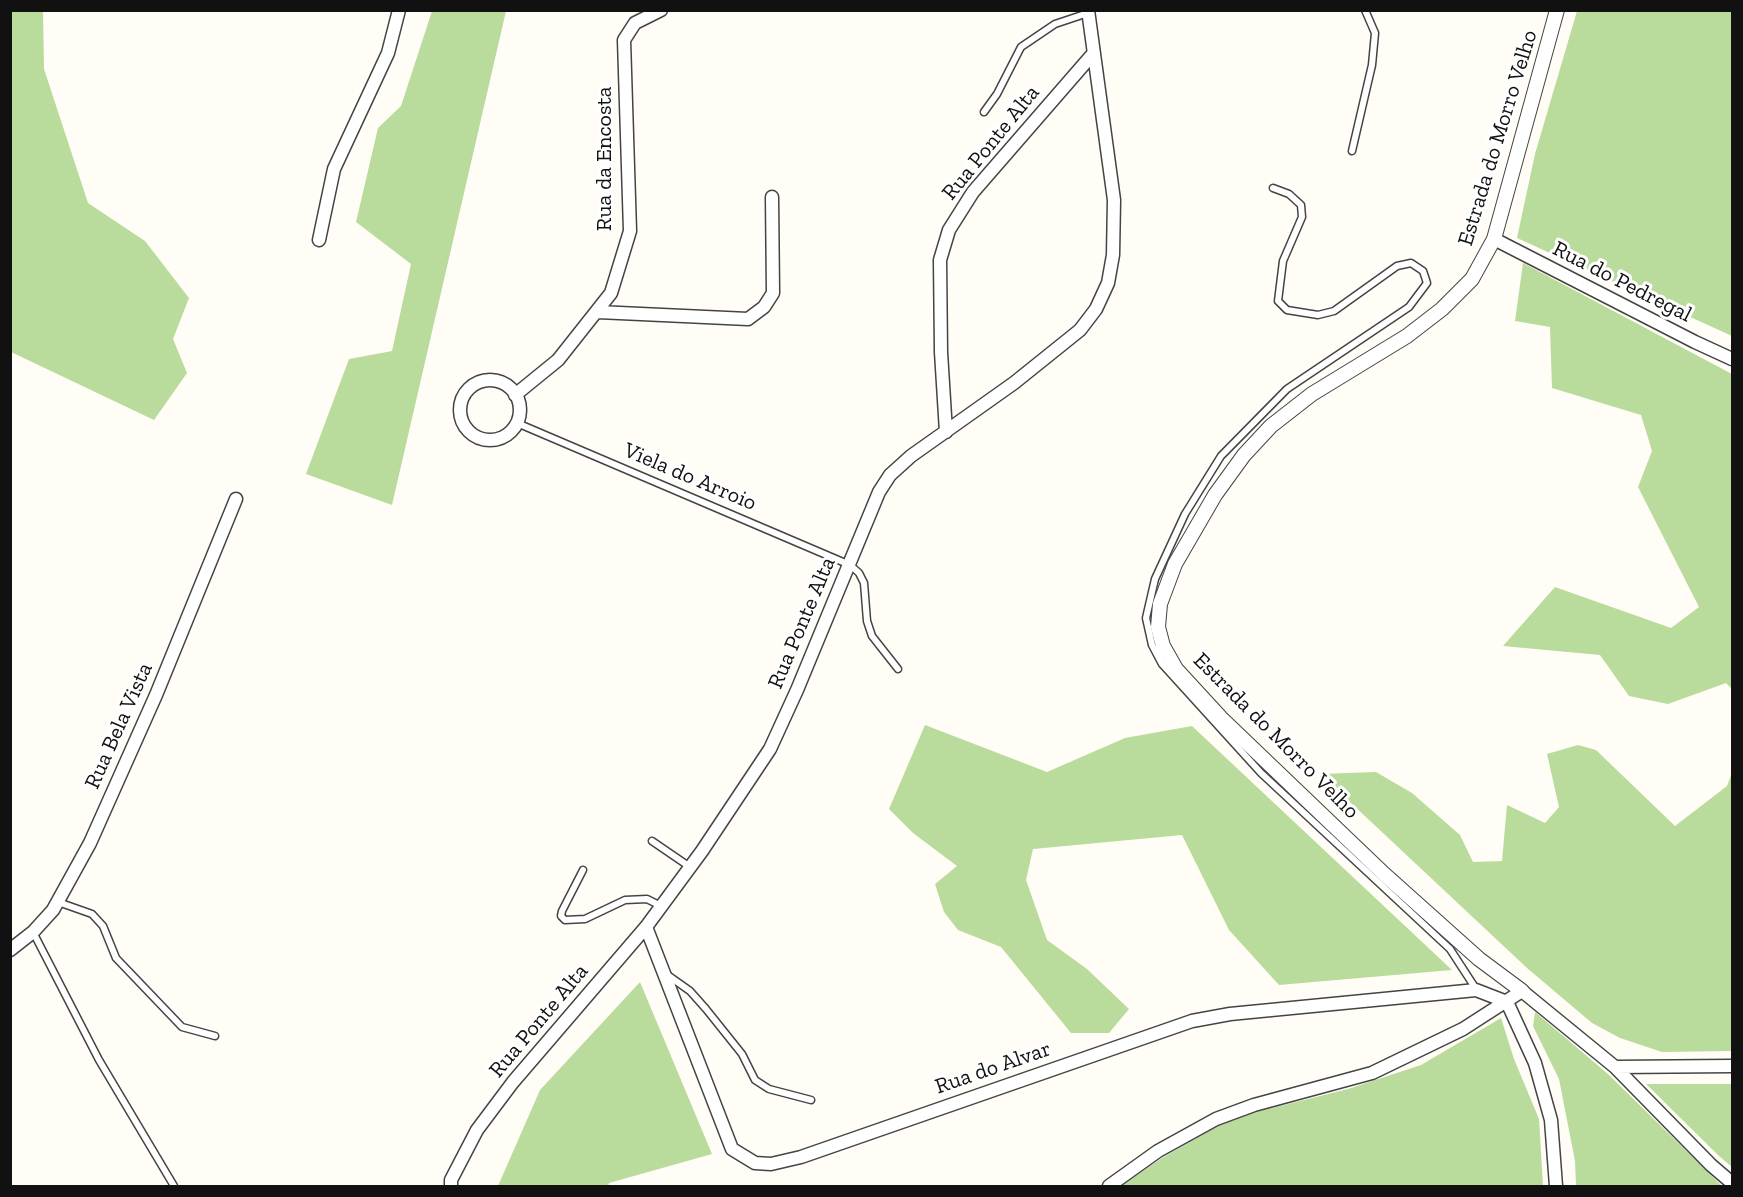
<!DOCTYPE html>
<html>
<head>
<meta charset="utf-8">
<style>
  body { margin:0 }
  #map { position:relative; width:1743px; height:1197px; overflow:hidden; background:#fffdf5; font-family:"Zilla Slab",serif }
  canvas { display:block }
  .frame { position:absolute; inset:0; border:12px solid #111; pointer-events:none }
</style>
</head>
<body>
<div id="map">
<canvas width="1743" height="1197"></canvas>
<div class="frame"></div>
</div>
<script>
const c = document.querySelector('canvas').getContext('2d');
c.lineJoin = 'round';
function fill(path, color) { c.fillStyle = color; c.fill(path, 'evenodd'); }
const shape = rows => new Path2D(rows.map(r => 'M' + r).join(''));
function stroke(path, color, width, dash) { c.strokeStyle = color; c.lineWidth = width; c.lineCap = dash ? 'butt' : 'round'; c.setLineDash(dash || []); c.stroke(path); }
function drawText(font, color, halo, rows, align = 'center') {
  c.font = font + ' "Zilla Slab",serif'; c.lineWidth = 6; c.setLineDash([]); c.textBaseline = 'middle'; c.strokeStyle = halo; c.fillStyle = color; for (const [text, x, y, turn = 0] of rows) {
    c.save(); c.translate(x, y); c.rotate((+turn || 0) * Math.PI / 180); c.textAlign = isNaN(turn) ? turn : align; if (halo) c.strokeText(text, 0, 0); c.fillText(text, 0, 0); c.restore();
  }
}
fill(shape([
  [10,11,43,11,44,69,88,203,145,241,189,298,173,339,187,373,154,420,11,352],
  [432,11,506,11,392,505,306,474,349,359,392,351,411,264,356,222,378,128,401,106],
  [1577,11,1732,11,1732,336,1517,238,1535,154],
  [1523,263,1732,374,1732,689,1726,683,1668,704,1629,696,1600,655,1503,646,1555,587,1671,628,1699,607,1638,487,1652,451,1641,415,1552,388,1550,327,1515,321],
  [925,725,1047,772,1125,738,1192,726,1452,970,1279,985,1229,930,1182,835,1033,849,1026,880,1047,940,1087,969,1129,1009,1109,1033,1071,1033,1001,947,958,930,944,912,935,884,957,866,913,833,889,809],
  [1578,745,1596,750,1675,826,1727,786,1732,773,1732,1051,1662,1052,1620,1038,1592,1023,1527,968,1320,774,1376,772,1412,793,1460,835,1473,862,1502,861,1507,805,1545,823,1559,807,1547,754],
  [640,982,712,1154,609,1183,608,1186,498,1186,540,1090],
  [1535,1012,1608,1074,1722,1186,1576,1186,1575,1161,1559,1079,1533,1026],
  [1501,1018,1514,1059,1539,1119,1543,1186,1121,1186,1162,1158,1220,1125,1256,1112,1348,1089,1421,1065],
  [1646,1084,1732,1084,1732,1167,1719,1156]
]), '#b9dc9c');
const service = shape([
  [984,112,997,94,1021,47,1055,24,1088,13],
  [1352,151,1372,65,1375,33,1365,10],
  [1273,188,1289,194,1301,205,1302,217,1283,261,1278,301,1287,310,1318,315,1334,311,1397,266,1411,263,1423,271,1427,283,1409,307,1287,389,1221,456,1185,514,1155,579,1146,618,1152,645,1162,664,1261,773,1450,949,1476,989],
  [517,423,850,565,859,573,864,583,867,621,872,636,898,669],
  [652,841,690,867],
  [583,870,562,911,561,916,565,920,585,919,625,900,647,899,661,906],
  [58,902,92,914,103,926,116,958,182,1027,215,1036],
  [33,932,99,1060,174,1186],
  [666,974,690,991,706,1009,742,1054,755,1080,769,1089,811,1100]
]);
const minor = shape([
  [1494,239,1695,342,1732,359],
  [319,240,334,169,388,53,399,10],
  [598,312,748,319,764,307,773,293,772,197],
  '460 410a30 30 0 1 1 60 0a30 30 0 1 1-60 0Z',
  [515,395,558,360,611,293,630,231,624,40,635,23,661,10],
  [946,432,941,352,940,260,949,230,973,192,1092,55],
  [646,927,732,1149,755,1163,771,1164,801,1157,1192,1021,1230,1014,1476,990,1507,1002,1535,1063,1551,1120,1556,1186],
  [10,950,33,932,53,910,90,843,156,695,236,499],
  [1615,1067,1732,1066],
  [451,1186,451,1180,477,1130,513,1082,646,927,702,851,770,749,797,690,879,492,890,475,911,456,1014,383,1080,330,1096,309,1108,283,1113,255,1114,200,1088,10],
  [1109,1186,1158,1151,1216,1119,1254,1105,1372,1073,1463,1029,1522,991,1615,1067,1711,1165,1732,1183]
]);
const tertiary = shape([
  [1522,991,1479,959,1384,874,1221,718,1176,669,1163,646,1158,627,1160,604,1175,564,1215,495,1244,455,1271,426,1312,394,1407,336,1442,309,1472,279,1494,239,1557,10]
]);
stroke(service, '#444', 9);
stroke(minor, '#444', 15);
stroke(tertiary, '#444', 16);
stroke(service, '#fff', 6);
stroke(minor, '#fff', 12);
stroke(tertiary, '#fff', 14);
drawText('22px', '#111', '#fff', [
  ["Estrada do Morro Velho",1498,138,-73],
  ["Rua Ponte Alta",991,143,-51],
  ["Rua da Encosta",605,159,-90],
  ["Rua do Pedregal",1622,282,27],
  ["Viela do Arroio",690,477,23],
  ["Rua Ponte Alta",802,623,-67],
  ["Rua Bela Vista",119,726,-66],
  ["Estrada do Morro Velho",1276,736,45],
  ["Rua Ponte Alta",539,1021,-50],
  ["Rua do Alvar",993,1068,-19]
]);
</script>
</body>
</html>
